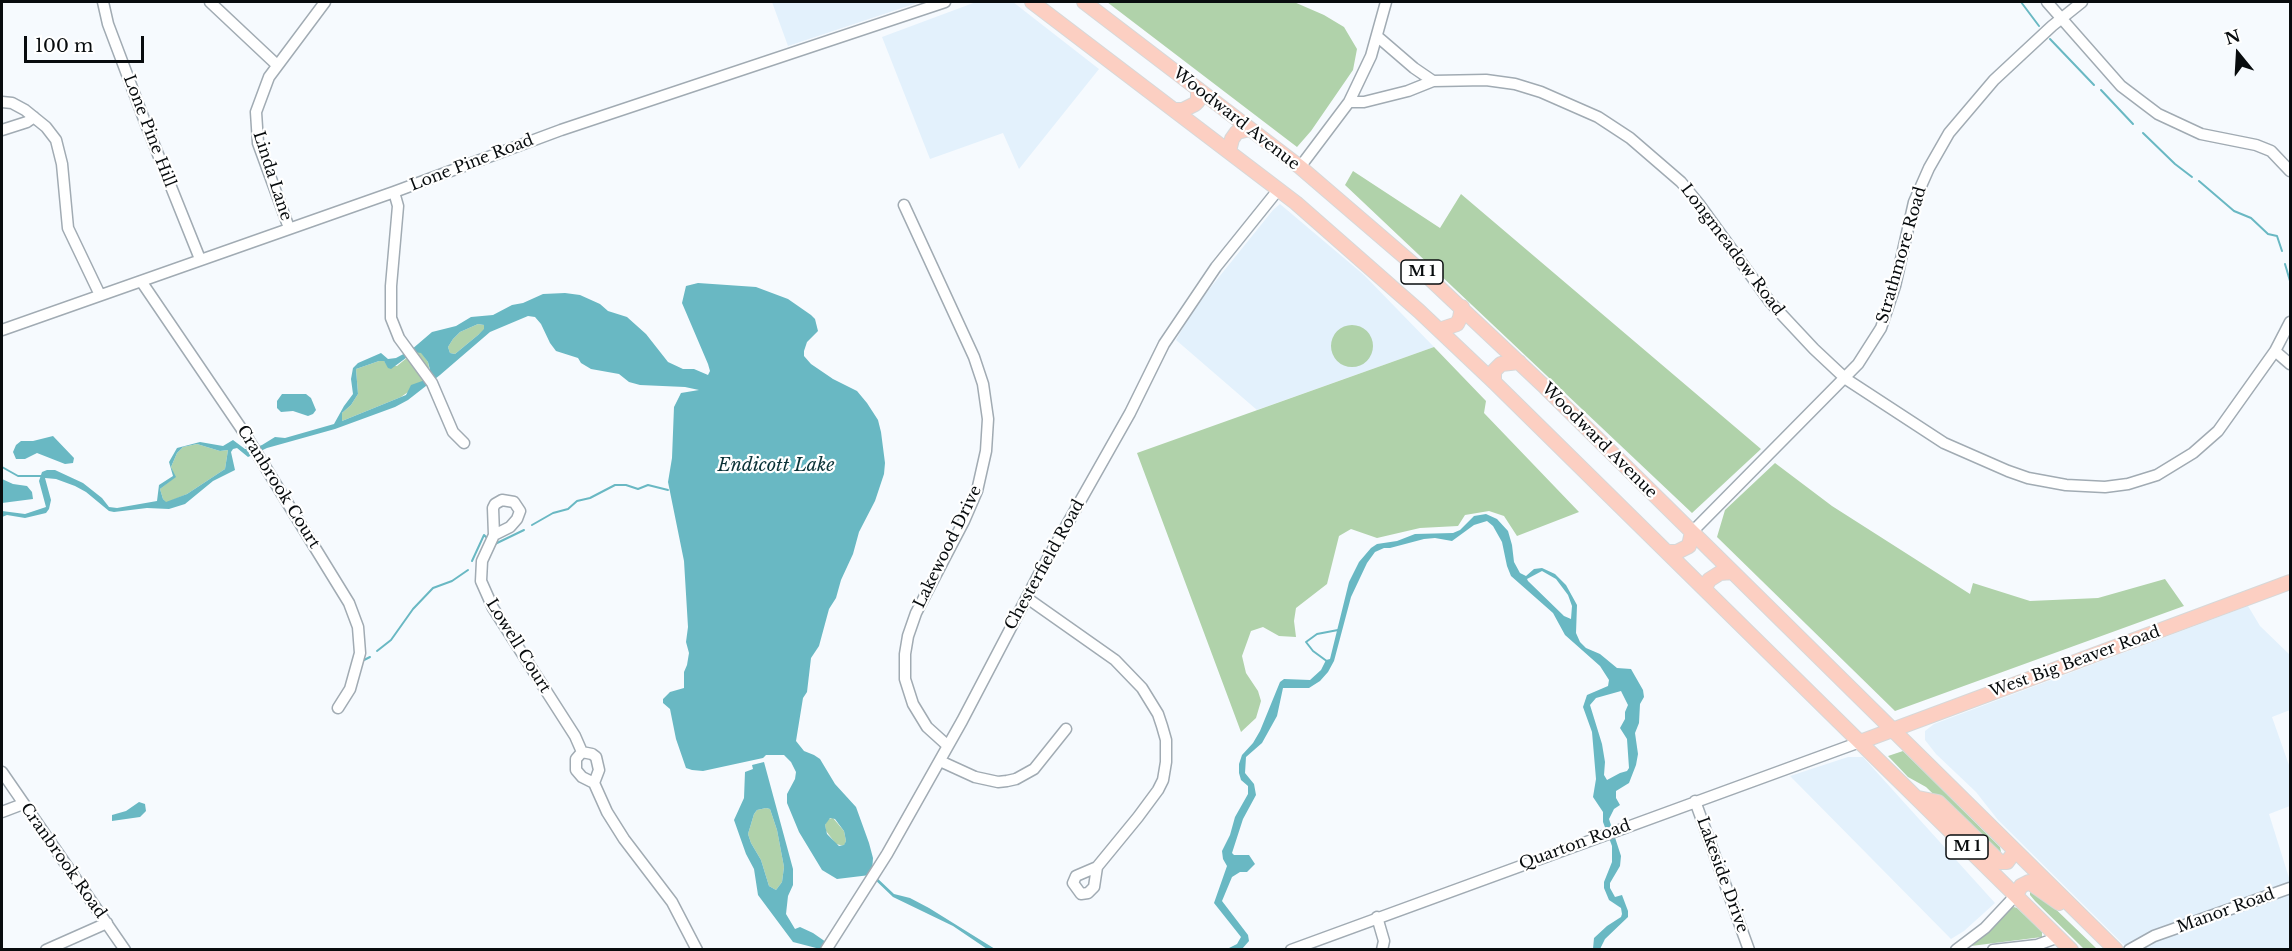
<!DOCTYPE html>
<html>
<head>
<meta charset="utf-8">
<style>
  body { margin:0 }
  #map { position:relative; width:2292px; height:951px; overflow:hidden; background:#f6fafe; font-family:"Libre Baskerville",serif }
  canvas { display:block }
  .frame { position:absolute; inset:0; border:3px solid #080c0e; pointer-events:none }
  .north { position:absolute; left:2208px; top:24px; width:60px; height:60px; -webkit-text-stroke:4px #fff; paint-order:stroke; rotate:342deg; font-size:16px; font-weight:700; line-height:24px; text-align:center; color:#080c0e }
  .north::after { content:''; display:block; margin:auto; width:21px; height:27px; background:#080c0e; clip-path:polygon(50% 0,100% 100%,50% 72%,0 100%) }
  .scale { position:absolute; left:24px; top:36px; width:120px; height:27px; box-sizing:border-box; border:3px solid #080c0e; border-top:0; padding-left:8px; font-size:18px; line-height:21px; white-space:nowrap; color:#080c0e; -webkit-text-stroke:4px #fff; paint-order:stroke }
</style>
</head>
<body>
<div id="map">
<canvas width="2292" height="951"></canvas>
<div class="frame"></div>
<div class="north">N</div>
<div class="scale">100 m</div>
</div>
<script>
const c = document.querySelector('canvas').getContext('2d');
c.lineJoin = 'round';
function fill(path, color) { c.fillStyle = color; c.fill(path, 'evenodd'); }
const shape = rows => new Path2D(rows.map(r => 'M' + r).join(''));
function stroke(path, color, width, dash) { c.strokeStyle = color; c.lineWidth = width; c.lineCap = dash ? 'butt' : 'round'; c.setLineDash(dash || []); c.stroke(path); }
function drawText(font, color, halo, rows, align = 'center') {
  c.font = font + ' "Libre Baskerville",serif'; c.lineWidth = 4.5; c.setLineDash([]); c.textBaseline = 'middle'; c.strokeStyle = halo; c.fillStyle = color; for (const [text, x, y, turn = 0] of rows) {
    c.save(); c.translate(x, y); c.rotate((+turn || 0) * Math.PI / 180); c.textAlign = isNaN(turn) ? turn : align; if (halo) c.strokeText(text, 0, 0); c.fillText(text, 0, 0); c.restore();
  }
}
fill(shape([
  [772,2,920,2,788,46],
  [976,2,1013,2,1099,69,1019,169,1003,133,930,159,882,37],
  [1280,204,1364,275,1434,347,1257,410,1176,340,1194,308,1273,210],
  [2248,606,2260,626,2290,655,2290,710,2272,717,2290,768,2290,806,2269,814,2290,881,2290,949,2128,949,1998,820,1976,792,1936,754,1925,740,1925,731,1934,724],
  [1848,757,1863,757,1995,903,1964,931,1951,939,1790,776]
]), '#e3f1fc');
fill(shape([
  [1107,2,1294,2,1324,15,1344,27,1357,49,1353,70,1311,131,1297,147],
  [1353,171,1440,228,1461,194,1761,449,1692,513,1345,185],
  [478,324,484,325,485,329,478,335,455,354,450,353,448,347,453,339,460,332],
  '1331 346a21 21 0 1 1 42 0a21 21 0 1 1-42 0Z',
  [1434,347,1486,401,1484,413,1579,512,1517,536,1504,516,1489,511,1465,515,1458,526,1420,528,1377,538,1351,529,1339,536,1327,584,1296,608,1294,621,1296,637,1279,636,1263,627,1251,631,1242,656,1246,673,1258,691,1261,701,1256,718,1241,732,1137,453],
  [414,352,421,352,428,362,430,372,425,380,401,397,342,421,342,413,351,405,358,394,356,369,379,361,384,361,387,365,397,366],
  [197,444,220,451,228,450,225,469,187,494,166,503,163,499,160,489,175,477,171,467,177,453,183,447],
  [1775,463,1832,506,1970,594,1973,583,2030,601,2098,598,2165,579,2184,606,1895,711,1717,537,1725,510],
  [1903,751,2000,847,2001,852,1999,855,1993,852,1926,787,1908,777,1888,756],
  [766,808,770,809,777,830,784,867,782,882,776,890,769,886,761,860,751,843,748,834,754,814,757,810],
  [833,818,844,831,846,841,844,846,836,844,826,831,825,825,828,819],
  [2030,891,2042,896,2097,949,2084,949,2035,901,2030,895],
  [2014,907,2017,908,2042,932,2042,937,1971,946,2009,909]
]), '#b0d2aa');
fill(shape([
  [698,283,756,287,788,299,811,315,815,319,818,331,807,342,804,351,804,356,811,364,833,379,857,391,867,403,878,420,881,432,885,463,884,474,875,501,859,532,853,554,841,580,836,598,829,609,819,646,811,658,807,692,803,698,796,741,804,751,814,755,820,759,835,784,856,807,869,843,873,858,872,872,876,877,894,894,910,898,929,908,995,949,987,949,953,926,893,897,870,875,837,879,822,870,799,832,787,803,787,794,795,779,796,772,791,762,784,755,766,755,763,758,703,771,692,770,686,768,676,739,670,709,663,703,663,699,670,692,684,688,684,672,687,665,689,653,686,642,688,627,684,561,668,482,672,458,674,407,681,393,699,390,685,387,640,385,629,382,619,374,591,369,581,363,578,358,556,351,550,343,541,324,535,317,528,316,490,332,440,375,408,400,395,407,335,429,267,448,248,457,237,448,233,449,231,452,235,470,213,481,185,504,169,509,147,508,114,512,109,511,86,492,75,486,56,479,45,478,51,500,49,509,46,513,25,518,7,515,2,517,2,511,25,514,46,507,39,481,42,472,47,470,55,470,83,483,102,498,109,507,117,508,157,501,159,485,173,476,169,462,177,448,200,442,223,446,233,440,245,449,251,449,262,445,275,437,285,438,334,424,344,406,353,394,351,379,353,368,358,363,381,353,388,359,396,358,411,350,432,332,456,326,471,317,493,315,512,305,523,303,543,294,565,293,580,295,600,304,608,311,627,317,646,334,668,362,683,369,694,369,708,375,710,371,708,364,682,303,686,286],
  [478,324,484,325,484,329,478,335,455,354,450,353,448,347,453,339,460,332],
  [414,352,421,353,428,362,430,370,425,380,411,385,406,395,401,397,342,421,342,413,351,405,358,394,356,369,379,361,384,361,388,368,391,369],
  [197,444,220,451,228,450,225,469,187,494,166,502,163,499,160,489,176,477,171,467,177,453,183,447],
  [830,818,835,819,844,831,846,841,844,845,839,846,827,834,825,825],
  [282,394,306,394,311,398,316,410,313,414,308,416,293,411,281,412,277,408,277,401],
  [53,436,74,458,73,463,65,464,37,453,25,459,16,459,13,452,16,445,21,441,33,441],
  [2,479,13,484,27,486,32,492,33,499,2,503],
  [1486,514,1497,519,1508,531,1512,545,1514,562,1520,573,1526,576,1534,569,1542,568,1555,574,1566,585,1577,605,1576,633,1580,642,1586,648,1600,654,1617,668,1631,669,1643,690,1644,697,1640,704,1639,723,1635,733,1638,754,1636,765,1629,783,1616,791,1616,798,1620,805,1614,809,1609,819,1621,856,1620,866,1610,883,1610,888,1615,897,1622,895,1628,911,1628,917,1605,939,1600,949,1593,949,1594,938,1607,926,1621,917,1622,914,1621,908,1609,900,1604,888,1604,882,1612,862,1612,846,1603,822,1603,812,1593,797,1596,779,1592,732,1583,707,1587,695,1608,686,1609,680,1600,666,1565,635,1553,613,1511,576,1507,566,1502,542,1493,526,1487,521,1474,525,1452,541,1435,538,1424,539,1390,548,1384,548,1375,552,1367,563,1351,597,1334,661,1328,672,1320,681,1309,688,1283,688,1277,716,1262,743,1246,757,1245,773,1254,784,1256,795,1243,819,1232,853,1234,855,1249,855,1255,864,1247,872,1240,872,1232,877,1222,901,1248,935,1249,941,1242,949,1227,949,1237,944,1241,937,1214,903,1227,866,1223,859,1222,851,1230,835,1235,817,1248,794,1248,786,1241,780,1239,773,1239,764,1242,755,1253,743,1260,731,1280,682,1284,679,1310,680,1321,670,1326,660,1330,659,1349,582,1359,562,1371,548,1377,544,1397,541,1415,534,1453,533,1460,530,1474,516],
  [1542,571,1556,579,1568,595,1572,606,1571,619,1564,616,1528,581,1527,579],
  [1621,691,1628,705,1625,712,1625,719,1620,728,1627,739,1629,768,1627,771,1620,773,1607,780,1604,775,1605,762,1602,744,1590,705,1596,698],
  [764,762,793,869,793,885,788,896,786,914,795,929,800,927,813,933,836,949,820,949,793,942,758,895,754,869,746,854,734,820,744,798,745,772,753,769,752,765],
  [766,808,770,809,777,830,784,867,782,882,776,890,769,886,761,860,751,843,748,834,754,814,757,810],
  [139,802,145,804,146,811,140,817,112,821,112,815,126,811]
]), '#69b8c3');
stroke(shape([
  [2021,2,2039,26],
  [2050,39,2094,85],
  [2101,90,2133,124],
  [2143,133,2175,164,2192,177],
  [2199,181,2234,211,2251,218,2268,234,2277,236,2282,251],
  [2285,264,2290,281],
  [2,467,18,476,41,476],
  [532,525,553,513,568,509,577,501,590,498,615,485,626,485,638,489,648,485,668,490],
  [495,544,524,530],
  [472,561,484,535,486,537],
  [377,651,391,640,413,609,433,588,452,581,468,570],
  [364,660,370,657],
  [1328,662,1313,651,1306,642,1317,634,1338,630]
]), '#69b8c3', 2);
const minor = shape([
  [103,2,108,24,145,122,200,259],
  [210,2,277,65],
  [2047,2,2121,86,2158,114,2201,134,2256,145,2271,151,2290,171],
  [1378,37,1414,68,1433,81],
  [2,102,12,103,25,110,46,127,56,140,62,164,68,228,100,295],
  [1349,102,1364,102,1408,91,1433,81,1486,80,1515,84,1541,92,1598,117,1630,138,1681,182,1699,204,1770,302,1814,349,1846,379,1944,443,2008,471,2028,478,2066,485,2105,487,2128,484,2157,475,2193,453,2218,431,2275,351],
  [2,130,27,122,34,117],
  [1300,167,1349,102,1371,56,1386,2],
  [394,192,398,206,391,286,391,318,399,338,432,383,453,432,464,443],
  [904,205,974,357,983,384,988,419,986,451,977,491,964,521,916,613,908,636,905,654,905,679,913,704,927,727,948,746],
  [289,228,258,143,256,112,269,77,325,2],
  [141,281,245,434,349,603,358,627,360,653,350,689,338,708],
  [2290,322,2275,351,2290,364],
  [2,330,394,192,561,130,945,2],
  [1692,532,1858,364,1881,328,1895,286,1914,202,1929,168,1949,133,1994,80,2052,26,2082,2],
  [494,535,510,527,517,519,520,511,514,502,502,500,495,504,493,508,494,535,482,561,481,581,493,608,575,736,582,752],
  [1027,598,1115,660,1142,688,1158,714,1162,726,1166,740,1166,762,1163,780,1158,790,1138,817,1097,867,1076,876,1073,883,1081,894,1088,893,1094,887,1097,867],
  [582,752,592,754,596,757,599,770,594,783,607,812,624,839,672,902,697,950],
  [582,752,576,759,576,770,582,777,594,783],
  [940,761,975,777,998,782,1007,781,1016,779,1034,769,1066,729],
  [2,772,125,950],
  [1695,801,1749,950],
  [2,812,23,804],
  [1377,917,1384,941,1382,950],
  [46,950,107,923],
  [826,950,887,854,962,721,1039,574,1130,413,1164,344,1216,267,1278,190],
  [1291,950,1860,742],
  [1956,950,1985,928,2016,895],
  [1993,950,2037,945,2059,937],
  [2129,950,2154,936,2290,888]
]);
const major = shape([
  [1032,2,1296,203,1419,311,1494,382,2071,950],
  [1084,2,1300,167,1428,277,1545,387,2116,950],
  [1176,110,1183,110,1195,104,1198,101,1198,89],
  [1229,151,1232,139,1237,132,1250,129],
  [1439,330,1457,324,1460,318,1462,307],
  [1494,382,1494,371,1501,364,1519,362],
  [1667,552,1677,552,1689,546,1692,532],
  [1705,588,1709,580,1720,573,1732,572],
  [1860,742,2290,582],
  [1918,798,1938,802,2000,862,2007,862,2015,851],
  [2016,895,2021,886,2029,882,2059,903]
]);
stroke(minor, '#a1abb3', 13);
stroke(major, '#d7d8d8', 16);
stroke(minor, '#fff', 10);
stroke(major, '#fccfc2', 14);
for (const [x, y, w] of [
  [1422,272,42],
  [1967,847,42]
]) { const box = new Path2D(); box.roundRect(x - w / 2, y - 12, w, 24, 4.5); c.fillStyle = '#fff'; c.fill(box); stroke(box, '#080c0e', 1.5); }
drawText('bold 15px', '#080c0e', null, [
  ["M 1",1422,272],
  ["M 1",1967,847]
]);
drawText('16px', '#080c0e', '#fff', [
  ["Woodward Avenue",1236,119,38],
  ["Lone Pine Hill",149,131,69],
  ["Lone Pine Road",472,163,-21],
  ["Linda Lane",272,176,72],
  ["Longmeadow Road",1732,250,53],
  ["Strathmore Road",1902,255,-74],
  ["Woodward Avenue",1599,441,45],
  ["Cranbrook Court",278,487,58],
  ["Lakewood Drive",948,547,-64],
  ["Chesterfield Road",1045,565,-61],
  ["Lowell Court",518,646,58],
  ["West Big Beaver Road",2075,662,-20],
  ["Quarton Road",1575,845,-20],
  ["Cranbrook Road",63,861,55],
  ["Lakeside Drive",1722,875,70],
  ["Manor Road",2226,911,-20]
]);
drawText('italic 18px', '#0a3237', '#fff', [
  ["Endicott Lake",776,466]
]);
</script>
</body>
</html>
